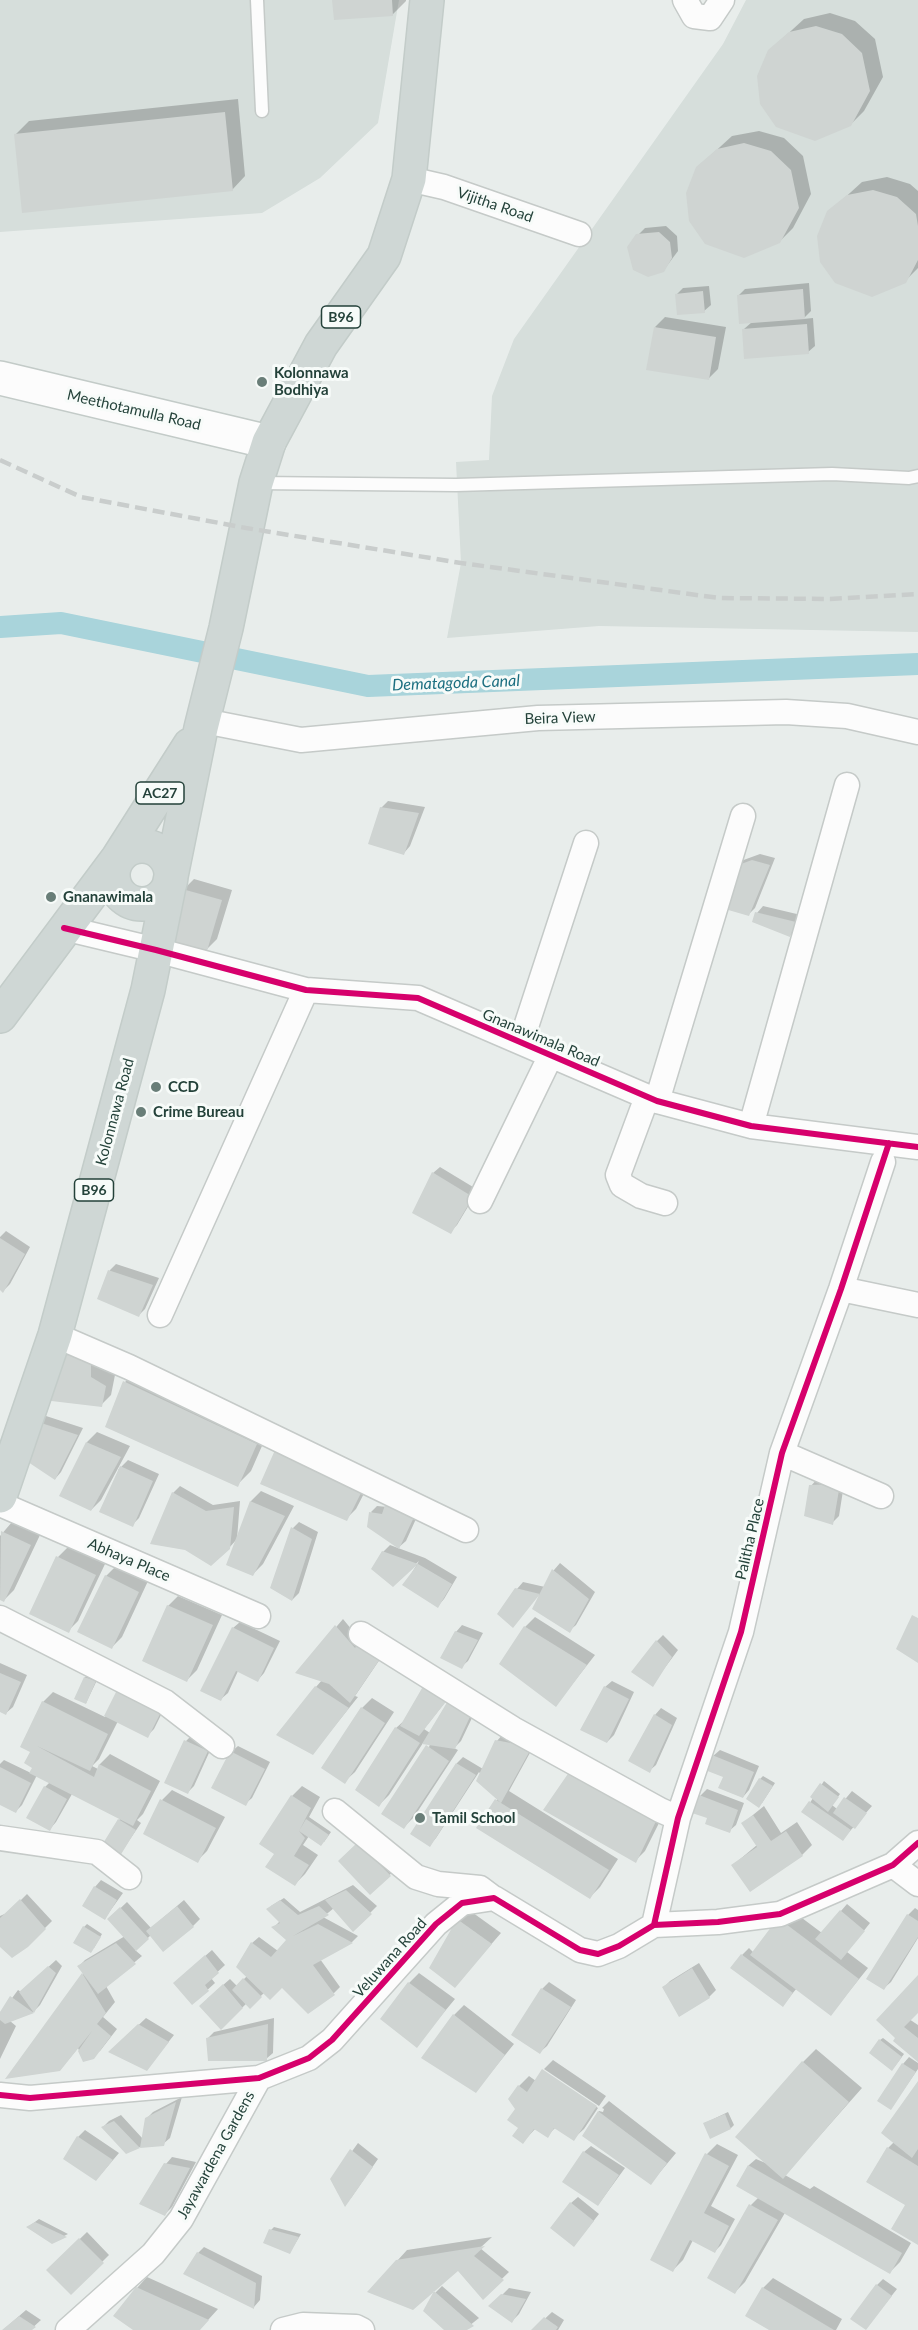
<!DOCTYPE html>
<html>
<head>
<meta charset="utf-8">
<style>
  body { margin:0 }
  canvas { display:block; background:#e8edeb }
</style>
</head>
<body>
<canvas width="918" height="2330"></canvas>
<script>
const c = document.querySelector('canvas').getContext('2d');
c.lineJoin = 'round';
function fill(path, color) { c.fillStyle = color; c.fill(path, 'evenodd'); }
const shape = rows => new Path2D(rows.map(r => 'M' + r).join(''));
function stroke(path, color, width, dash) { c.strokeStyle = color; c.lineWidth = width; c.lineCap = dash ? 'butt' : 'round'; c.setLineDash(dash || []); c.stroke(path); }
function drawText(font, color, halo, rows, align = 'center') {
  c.font = font + ' Lato,sans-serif'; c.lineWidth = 6; c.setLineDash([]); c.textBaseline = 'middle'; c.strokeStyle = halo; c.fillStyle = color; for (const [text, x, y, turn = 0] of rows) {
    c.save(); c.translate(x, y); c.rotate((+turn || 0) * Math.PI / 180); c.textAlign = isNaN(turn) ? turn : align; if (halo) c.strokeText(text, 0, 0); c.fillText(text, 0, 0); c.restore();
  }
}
fill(shape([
  [0,0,399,0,378,123,320,178,262,213,0,232],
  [746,0,918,0,918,632,599,626,447,638,461,563,456,462,489,460,492,396,514,339,723,44]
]), '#d6dedb');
fill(shape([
  [334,0,406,0,406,1,392,15],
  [830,13,855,21,875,39,883,77,864,111,850,125,769,51,804,19],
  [238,99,245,176,232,190,15,135,29,121],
  [759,131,784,138,803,156,811,194,793,228,779,242,697,168,732,136],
  [887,177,910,184,918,191,918,268,905,281,829,212,862,182],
  [666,226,677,236,678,251,663,271,638,235,645,228],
  [809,283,811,311,803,319,813,318,815,346,808,352,744,329,752,322,738,296,745,289],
  [709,286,711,305,704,311,677,294,683,288],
  [665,317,726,327,718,369,708,379,655,327],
  [388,801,425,807,410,846,404,853,381,808],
  [760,854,775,858,755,908,749,914,738,862],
  [194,879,232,890,217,939,207,949,184,889],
  [763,906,801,915,796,929,789,936,757,913],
  [440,1167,478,1190,457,1225,450,1232,433,1173],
  [6,1231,30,1247,10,1284,3,1291,0,1289,0,1237],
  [116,1264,159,1278,145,1309,139,1315,99,1298,110,1270],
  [67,1341,100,1367,115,1375,111,1395,101,1405,45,1399],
  [138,1369,269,1430,251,1471,237,1485,125,1382],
  [43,1415,83,1428,61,1472,55,1479,27,1459],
  [97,1432,130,1446,101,1500,91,1510,87,1442],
  [128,1460,159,1474,139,1518,132,1525,118,1470],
  [372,1478,356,1509,346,1519,262,1484],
  [845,1478,839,1516,832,1523,811,1486,817,1479],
  [180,1486,213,1505,240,1501,237,1539,229,1548,186,1549,152,1543,173,1493],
  [261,1491,294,1506,263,1564,253,1574,251,1501],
  [377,1506,420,1510,406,1541,399,1547,371,1512],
  [12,1522,40,1535,14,1590,4,1600,0,1598,0,1536],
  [299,1522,318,1532,299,1593,292,1600,293,1528],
  [390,1545,425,1558,457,1577,444,1599,438,1606,405,1584,419,1561,393,1585,383,1552],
  [68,1547,105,1564,78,1621,68,1631,58,1557],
  [560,1563,595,1592,576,1625,569,1631,540,1595,517,1589,523,1582,545,1587,554,1570],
  [116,1566,148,1581,122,1637,112,1647,106,1576],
  [178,1596,222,1615,197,1670,187,1680,168,1606],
  [535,1617,595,1655,556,1705,525,1627],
  [343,1619,361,1641,389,1646,355,1696,358,1697,313,1753,316,1687,322,1680,298,1672],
  [240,1622,280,1641,264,1673,258,1680,238,1671,228,1693,221,1699,233,1628],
  [462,1625,483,1633,468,1661,461,1667,456,1632],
  [663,1635,678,1650,652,1685,657,1641],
  [0,1663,27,1675,13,1707,6,1713,0,1711],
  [88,1675,98,1678,86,1703,85,1677],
  [612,1681,634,1692,614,1735,607,1742,605,1687],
  [427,1684,481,1699,461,1741,454,1748,458,1750,414,1817,404,1827,430,1744,423,1743,389,1795,379,1805,396,1728,406,1719],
  [446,1701,448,1702,430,1733,424,1729],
  [120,1687,168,1701,154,1729,147,1736,118,1721,99,1759,92,1766,98,1769,100,1764,110,1754,160,1781,143,1814,137,1820,141,1823,120,1854,119,1820,121,1818,72,1794,56,1822,50,1829,45,1787,50,1782,37,1775,22,1805,15,1812,0,1804,0,1764,4,1760,31,1773,34,1767,32,1752,43,1702,53,1692,105,1717],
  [372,1698,394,1712,355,1772,344,1782,323,1768,362,1708],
  [661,1708,677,1718,656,1765,649,1771,655,1715],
  [503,1734,537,1740,509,1791,618,1859,600,1887,590,1897,478,1828,498,1798,479,1772,436,1838,430,1845,457,1763,463,1757,483,1769,497,1741],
  [192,1735,213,1744,194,1786,188,1792,186,1741],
  [238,1746,270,1762,252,1798,245,1804,231,1752],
  [720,1750,759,1766,749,1790,743,1797,725,1777,713,1756],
  [763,1776,775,1783,762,1803,760,1779],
  [824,1781,840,1794,832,1805,837,1809,852,1791,872,1806,843,1839,804,1812],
  [302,1786,320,1797,309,1817,331,1832,324,1842,309,1836,303,1845,318,1855,305,1874,295,1884,276,1853,292,1796],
  [707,1789,744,1803,736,1825,729,1831,709,1817,700,1796],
  [172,1790,225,1817,207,1851,197,1861,162,1800],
  [764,1806,781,1833,797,1822,812,1845,802,1855,733,1865,757,1845,743,1823],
  [667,1807,645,1851,635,1861,545,1810],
  [365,1836,396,1869,370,1893],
  [101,1880,123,1893,105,1918,95,1887],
  [353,1885,377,1906,353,1930,334,1908,323,1917,358,1936,352,1942,320,1959,340,1987,334,1993,282,1986,264,1993,250,2006,247,2003,221,2028,207,1999,230,1979,237,1986,247,1976,252,1943,259,1937,278,1951,288,1940,274,1927,280,1921,271,1906,284,1898,300,1912],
  [27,1894,52,1921,27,1946,0,1945,0,1916,9,1912],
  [184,1900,200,1919,193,1926,151,1935,135,1950,142,1956,106,1986,115,2002,103,2017,117,2029,100,2051,83,2060,78,2048,69,2059,9,2077,84,1973,79,1966,85,1960,125,1936,109,1919,127,1902,151,1928],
  [847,1904,870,1923,847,1952,868,1968,831,2014,797,1988,783,2005,742,1955,749,1948,754,1953,790,1909,822,1933],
  [915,1908,918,1910,918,1938,891,1982,884,1988,908,1915],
  [469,1910,501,1933,455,1986,459,1920],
  [87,1924,102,1934,94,1948,84,1927],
  [212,1950,225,1965,211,1978,215,1983,193,2003,182,1976],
  [56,1960,62,1966,40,2005,33,2012,10,2021,16,2026,0,2059,0,2011,1,2013,18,1990,21,1992],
  [699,1963,716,1990,709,1997,664,1987,670,1981],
  [419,1973,455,1999,416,2046,409,1983],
  [918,1977,918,2011,909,2019,918,2025,918,2060,895,2041],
  [549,1982,576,2000,547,2046,540,2052,542,1989],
  [464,2005,514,2044,476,2091,454,2015],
  [146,2018,174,2035,147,2069,111,2051],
  [274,2018,273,2053,266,2059,207,2039,214,2032],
  [883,2038,904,2054,895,2066,880,2040],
  [816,2049,862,2088,785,2175,810,2189,814,2186,911,2243,900,2262,890,2272,786,2211,745,2282,735,2292,751,2205,759,2197,738,2186,749,2165,756,2159,768,2164,803,2062],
  [909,2057,918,2063,918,2069,891,2108,903,2064],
  [553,2060,606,2096,599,2106,544,2069],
  [543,2071,598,2108,584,2129,573,2139,556,2127,547,2136,536,2128,523,2142,516,2109,519,2086,529,2076,536,2081],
  [918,2083,918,2243,888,2148,894,2142],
  [182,2097,170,2138,163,2144,140,2147,126,2152,103,2127,109,2121,121,2115,143,2139,146,2119,153,2112],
  [609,2101,676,2153,651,2183,584,2135,599,2111,603,2112,604,2109,602,2108],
  [728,2112,734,2125,731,2128,705,2123],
  [85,2130,119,2153,102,2173,78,2137],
  [358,2143,378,2159,351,2198,332,2179],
  [717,2144,738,2155,711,2206,735,2219,721,2245,715,2251,693,2240,683,2260,673,2270,707,2154],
  [591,2146,625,2168,598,2205,584,2152],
  [172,2157,196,2162,172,2207,165,2214,166,2164],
  [578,2197,599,2214,580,2238,571,2203],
  [39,2219,68,2234,52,2242,28,2227],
  [274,2227,301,2234,292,2249,271,2230],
  [87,2232,109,2255,71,2293,48,2270],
  [492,2237,480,2248,509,2272,483,2297,467,2263,397,2261,407,2250],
  [204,2247,262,2276,260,2300,254,2307,198,2253],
  [147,2277,218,2309,199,2330,136,2330,137,2288],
  [773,2278,842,2319,836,2330,772,2330,763,2288],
  [883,2279,897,2289,866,2328,877,2285],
  [442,2286,479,2318,464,2330,446,2330,425,2310,436,2292],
  [509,2288,531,2292,519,2314,512,2321,497,2300],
  [26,2310,41,2320,30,2330,3,2330],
  [552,2312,564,2320,558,2330,533,2330]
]), '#0003');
stroke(shape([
  [0,627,61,623,368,686,918,664]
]), '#a9d4db', 22);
fill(shape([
  [332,0,392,0,393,16,334,20],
  [816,26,842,34,862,53,870,91,851,126,815,141,776,127,760,104,757,76,768,50,789,32],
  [225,112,233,191,22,213,14,134],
  [744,143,771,151,791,170,799,208,780,243,744,258,705,244,689,221,686,193,696,167,717,149],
  [873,190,897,197,916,214,918,226,918,260,906,283,872,297,835,283,820,262,817,236,827,211,847,195],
  [659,232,670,242,672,258,664,272,648,277,633,270,627,247,636,234],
  [803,289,805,319,739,324,737,295],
  [703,291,705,313,677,315,675,294],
  [807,324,809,354,744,359,742,329],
  [654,327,716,337,709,380,646,370],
  [380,807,419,813,404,855,368,844],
  [752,860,770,865,749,916,718,907,730,868],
  [182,889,222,900,207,951,167,940],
  [755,912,796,922,790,937,752,922],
  [432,1172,473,1197,451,1234,412,1213],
  [0,1238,25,1254,3,1293,0,1290],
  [108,1270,153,1285,139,1317,97,1299],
  [56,1351,91,1361,91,1377,106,1386,102,1407,43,1400],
  [123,1381,257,1444,238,1487,105,1427],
  [35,1421,78,1435,55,1480,25,1460],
  [86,1442,121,1457,91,1511,59,1496],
  [275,1450,363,1489,347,1521,260,1484],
  [120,1466,153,1481,133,1527,99,1512],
  [840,1484,833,1525,804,1516,809,1485],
  [172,1492,206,1511,234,1507,230,1549,211,1566,185,1550,150,1544],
  [388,1496,414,1517,399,1549,367,1527,369,1512,382,1514],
  [250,1501,285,1516,253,1576,226,1565],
  [291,1527,312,1539,292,1601,270,1588],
  [1,1531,31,1545,4,1602,0,1600],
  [382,1551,418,1564,452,1584,438,1608,402,1585,418,1564,393,1587,371,1569],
  [56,1556,96,1575,69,1633,29,1614],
  [552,1569,589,1599,570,1633,532,1609],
  [105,1575,139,1592,112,1649,77,1632],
  [515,1588,540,1594,513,1628,497,1614],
  [167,1605,213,1625,187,1682,142,1661],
  [912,1615,918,1618,918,1663,896,1649],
  [335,1625,355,1648,361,1640,384,1653,350,1703,329,1684,295,1673],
  [524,1626,587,1665,556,1707,499,1664],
  [232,1627,274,1648,258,1682,236,1671,221,1701,200,1691],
  [455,1631,478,1640,462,1669,440,1658],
  [656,1640,672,1657,653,1687,631,1672],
  [0,1673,21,1682,6,1715,0,1712],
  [84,1677,96,1681,86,1704,74,1699],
  [425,1683,452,1694,419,1736,400,1726],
  [119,1686,163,1708,148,1738,104,1716],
  [315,1686,349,1708,313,1755,276,1735],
  [604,1686,629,1699,607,1743,580,1730],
  [452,1694,475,1706,455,1749,422,1744],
  [42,1701,108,1734,90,1771,37,1746,94,1777,99,1764,151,1791,133,1826,29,1773,32,1768,24,1763,30,1752,20,1747],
  [361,1707,385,1723,345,1784,321,1768],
  [654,1714,672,1725,650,1773,628,1761],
  [395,1727,420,1743,379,1807,355,1790],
  [184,1740,208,1751,188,1794,164,1783],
  [495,1740,532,1747,501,1803,609,1870,590,1899,476,1828,495,1799,501,1803,476,1781],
  [426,1745,449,1761,404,1829,381,1814],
  [230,1751,265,1769,246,1806,211,1788],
  [712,1755,754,1772,743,1798,718,1788,723,1777,705,1770],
  [456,1763,476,1775,430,1847,410,1834],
  [574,1765,658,1817,636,1863,543,1810],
  [0,1767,31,1783,16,1813,0,1805],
  [759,1778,773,1786,759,1808,746,1799],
  [820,1783,839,1797,828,1812,810,1797],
  [44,1786,67,1799,50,1831,26,1818],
  [291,1795,311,1808,299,1831,306,1819,329,1835,321,1846,299,1831,305,1838,294,1856,309,1865,295,1886,265,1867,274,1854,259,1844],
  [699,1795,738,1810,730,1833,705,1824,707,1818,692,1813],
  [844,1797,867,1813,855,1829,833,1813],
  [160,1799,216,1828,198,1863,143,1834],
  [809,1801,851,1830,843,1841,801,1812],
  [753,1815,771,1841,786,1831,803,1856,750,1892,731,1865,757,1847,741,1823],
  [118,1819,136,1830,120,1856,102,1845],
  [358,1842,391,1876,370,1895,338,1861],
  [94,1886,117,1900,105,1920,82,1906],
  [346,1890,372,1914,353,1932,325,1900],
  [20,1899,46,1929,28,1947,12,1958,0,1947,0,1918],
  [280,1900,298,1915,319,1906,329,1915,293,1936,318,1924,353,1943,313,1965,335,1995,308,2014,282,1988,270,2000,236,1967,251,1942,271,1957,286,1940,271,1927,280,1923,266,1909],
  [177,1906,194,1927,163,1952,146,1931],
  [120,1907,149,1939,136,1951,107,1919],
  [840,1910,865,1931,841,1960,815,1939],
  [907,1914,918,1921,918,1937,884,1990,866,1979],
  [778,1918,859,1979,831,2016,750,1955],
  [457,1919,492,1944,455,1988,429,1968],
  [83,1926,101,1937,91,1953,73,1943],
  [116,1943,136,1964,98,1994,77,1966],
  [741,1954,793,1993,783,2007,730,1968],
  [205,1955,219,1973,205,1985,209,1991,192,2005,173,1983],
  [48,1966,56,1973,34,2013,19,1992],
  [692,1968,710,1998,679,2017,662,1987],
  [82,1973,106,2013,97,2024,111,2036,94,2059,83,2062,78,2051,92,2031,60,2071,5,2079],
  [918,1975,918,2013,904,2027,918,2038,918,2062,893,2041,895,2038,876,2020],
  [243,1978,262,1997,250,2009,232,1990],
  [408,1982,446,2010,417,2048,380,2019],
  [223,1984,243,2008,221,2030,199,2006],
  [541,1988,571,2007,540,2054,511,2035],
  [10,1996,34,2013,5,2024,0,2020,0,2012],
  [453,2014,505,2055,476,2093,421,2058],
  [138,2024,169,2042,147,2071,108,2052],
  [268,2024,267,2061,208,2061,206,2038],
  [879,2039,902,2057,892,2071,869,2053],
  [802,2061,849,2102,783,2179,735,2137],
  [902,2063,916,2072,891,2110,877,2101],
  [542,2069,597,2106,574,2141,554,2128,548,2138,534,2129,523,2144,512,2136,518,2128,507,2120,515,2109,508,2099,518,2085,527,2092],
  [918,2081,918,2149,912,2158,881,2133],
  [176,2102,164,2146,140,2148,145,2118],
  [598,2111,667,2163,651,2185,582,2136],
  [725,2114,731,2129,710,2139,703,2123],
  [114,2121,140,2148,126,2154,101,2127],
  [77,2136,113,2160,96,2181,63,2159],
  [887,2147,918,2166,918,2245,891,2229,905,2205,866,2182],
  [350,2149,373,2167,345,2207,330,2179],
  [583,2151,619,2175,598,2206,562,2182],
  [705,2153,729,2166,704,2213,729,2226,715,2253,690,2240,673,2272,650,2260],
  [164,2163,190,2168,165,2216,139,2204],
  [748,2165,902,2253,890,2274,736,2186],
  [570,2202,594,2221,574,2247,550,2228],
  [749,2204,778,2220,735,2294,707,2278],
  [35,2222,67,2237,52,2244,26,2227],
  [269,2229,299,2237,290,2254,263,2243],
  [79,2238,104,2263,71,2295,46,2270],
  [485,2246,474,2256,504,2280,483,2300,458,2271,413,2310,367,2292,396,2260],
  [197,2252,256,2283,254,2309,183,2274],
  [876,2284,892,2296,866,2330,850,2319],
  [136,2287,209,2320,200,2330,133,2330,113,2316],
  [762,2287,834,2330,769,2330,745,2316],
  [434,2291,474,2326,467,2330,444,2330,423,2311],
  [501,2294,526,2299,512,2323,488,2306],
  [19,2316,36,2327,32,2330,2,2330],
  [544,2317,558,2327,556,2330,531,2330]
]), '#cfd4d2');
const lane = shape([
  [257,0,262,111],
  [257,483,456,485,832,474,909,478,918,476]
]);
const street = shape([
  [685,0,694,16,710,18,722,0],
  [409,179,444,187,579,234],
  [204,721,301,740,538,718,786,712,847,716,918,732],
  [64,928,156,950,306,990,418,998,657,1101,751,1126,918,1147],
  [521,1042,586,843],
  [647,1097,618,1175,622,1185,641,1196,665,1203],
  [657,1101,743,816],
  [751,1126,847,785],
  [480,1201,551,1055],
  [841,1289,918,1305],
  [160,1315,306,990],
  [55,1335,129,1367,466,1530],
  [782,1453,881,1496],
  [0,1504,258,1616],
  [0,1618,165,1702,222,1746],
  [361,1634,513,1729,660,1810,678,1818],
  [335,1811,416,1877,438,1884,480,1888,492,1897],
  [0,1838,97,1852,129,1877],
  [893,1865,918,1884],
  [654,1925,678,1818,741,1632,782,1453,841,1289,883,1162],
  [0,2095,30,2098,259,2078,309,2058,332,2040,436,1924,462,1903,494,1898,580,1950,598,1954,619,1946,654,1925,718,1922,780,1914,893,1865,918,1843],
  [68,2330,153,2254,181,2219,259,2078],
  [283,2330,303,2325,356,2327,362,2330]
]);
const secondary = shape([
  [0,378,269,442]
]);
const primary = shape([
  '113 875a29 29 0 1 1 58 0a29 29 0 1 1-58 0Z',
  [0,1016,118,858,190,745],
  [0,1496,55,1335,148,990,201,728,226,628,256,483,269,442,321,345,384,256,409,179,427,0]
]);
stroke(lane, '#c5cac8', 15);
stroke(street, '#c5cac8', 27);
stroke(secondary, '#c3cbc8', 36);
stroke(primary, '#c3ccc9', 36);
stroke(lane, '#fcfcfc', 12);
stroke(street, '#fcfcfc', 24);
stroke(secondary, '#fcfcfc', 33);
stroke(primary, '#cfd7d5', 33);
stroke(shape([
  [0,460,81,497,246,528,461,563,719,598,830,599,918,594]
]), '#c9cdcc', 4.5, [12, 6]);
stroke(shape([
  [64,928,156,950,306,990,418,998,657,1101,751,1126,918,1147],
  [654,1925,678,1818,741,1632,782,1453,841,1289,889,1143],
  [0,2095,30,2098,259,2078,309,2058,332,2040,436,1924,462,1903,494,1898,580,1950,598,1954,619,1946,654,1925,718,1922,780,1914,893,1865,918,1843]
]), '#d6006c', 6);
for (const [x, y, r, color] of [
  [262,382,6,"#697e78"],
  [51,897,6,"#697e78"],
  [156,1087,6,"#697e78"],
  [141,1112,6,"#697e78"],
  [420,1818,6,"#697e78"]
]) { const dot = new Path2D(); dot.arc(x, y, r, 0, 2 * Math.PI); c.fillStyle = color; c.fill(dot); stroke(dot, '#f7fbf9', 2); }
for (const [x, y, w] of [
  [341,317,39],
  [160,793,48],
  [94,1190,39]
]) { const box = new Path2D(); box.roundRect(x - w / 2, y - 11, w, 22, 4.5); c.fillStyle = '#f7fbf9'; c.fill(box); stroke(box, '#24423a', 1.5); }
drawText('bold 14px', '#24423a', null, [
  ["B96",341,317],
  ["AC27",160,793],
  ["B96",94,1190]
]);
drawText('15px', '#24423a', '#f7fbf9', [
  ["Vijitha Road",495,205,19],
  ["Meethotamulla Road",134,410,13],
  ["Beira View",560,718,-2],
  ["Gnanawimala Road",541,1038,23],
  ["Kolonnawa Road",115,1112,-75],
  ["Palitha Place",750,1539,-77],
  ["Abhaya Place",129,1560,23],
  ["Veluwana Road",390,1958,-48],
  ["Jayawardena Gardens",216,2155,-61]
]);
drawText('bold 15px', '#24423a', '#f7fbf9', [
  ["Kolonnawa",274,373],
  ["Bodhiya",274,390],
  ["Gnanawimala",63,897],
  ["CCD",168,1087],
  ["Crime Bureau",153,1112],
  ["Tamil School",432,1818]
], 'left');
drawText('italic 16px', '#1c6f80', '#f7fbf9', [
  ["Dematagoda Canal",456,683,-2]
]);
</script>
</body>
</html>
